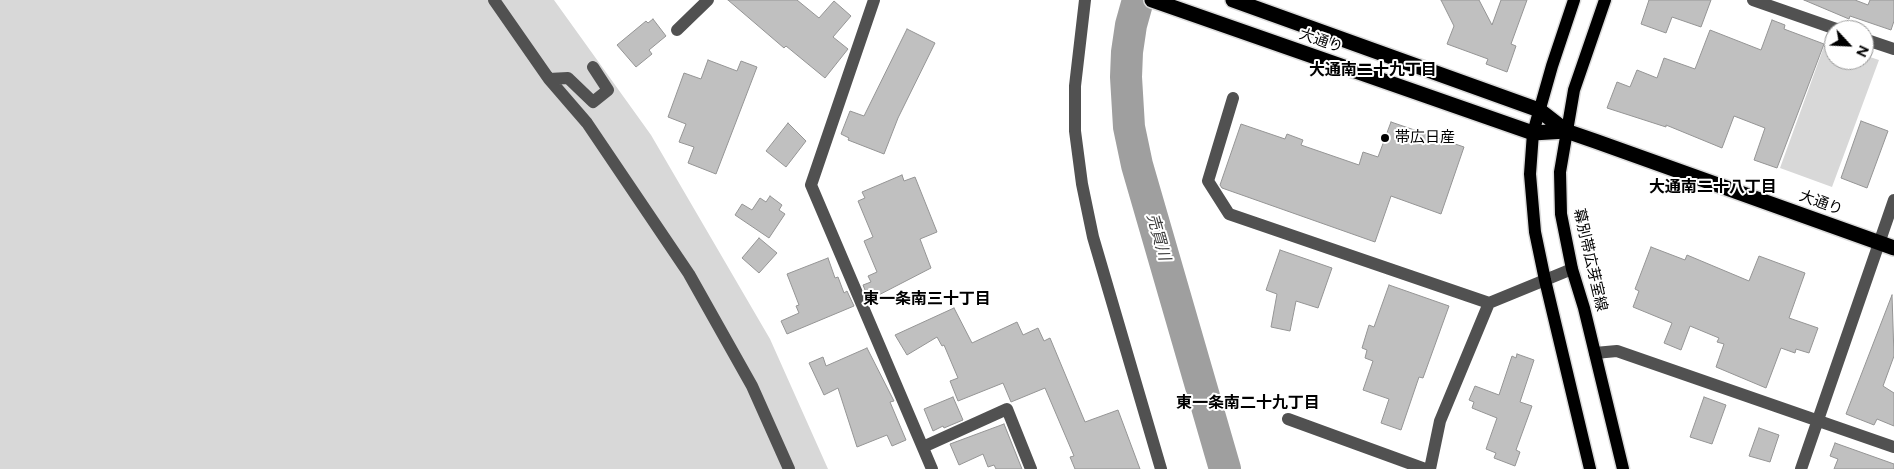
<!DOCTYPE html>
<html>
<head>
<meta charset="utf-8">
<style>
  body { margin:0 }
  #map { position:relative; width:1894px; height:469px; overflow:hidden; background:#fff; font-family:Figtree,sans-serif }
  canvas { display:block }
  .north { position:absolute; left:1824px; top:20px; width:50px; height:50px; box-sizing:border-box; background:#fff; border:1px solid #999; border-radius:50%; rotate:115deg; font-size:14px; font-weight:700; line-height:20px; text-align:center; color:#000 }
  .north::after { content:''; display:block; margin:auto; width:18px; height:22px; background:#000; clip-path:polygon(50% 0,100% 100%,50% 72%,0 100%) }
</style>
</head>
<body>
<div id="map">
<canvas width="1894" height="469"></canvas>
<div class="north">N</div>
</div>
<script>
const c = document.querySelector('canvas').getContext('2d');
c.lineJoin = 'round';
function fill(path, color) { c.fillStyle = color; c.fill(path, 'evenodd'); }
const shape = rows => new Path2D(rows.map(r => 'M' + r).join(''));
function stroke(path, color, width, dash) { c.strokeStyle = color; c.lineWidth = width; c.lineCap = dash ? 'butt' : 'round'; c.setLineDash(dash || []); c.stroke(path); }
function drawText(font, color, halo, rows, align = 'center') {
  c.font = font + ' Figtree,"Noto Sans JP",sans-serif'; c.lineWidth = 4; c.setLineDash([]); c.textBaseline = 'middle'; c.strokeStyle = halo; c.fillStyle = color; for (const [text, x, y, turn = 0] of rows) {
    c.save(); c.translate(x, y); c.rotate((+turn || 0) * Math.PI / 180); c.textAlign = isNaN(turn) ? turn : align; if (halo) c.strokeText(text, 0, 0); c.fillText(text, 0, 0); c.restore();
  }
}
fill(shape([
  [0,0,554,0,651,135,770,339,828,469,0,469],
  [1826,41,1834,44,1834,60,1864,60,1864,55,1879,60,1832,187,1780,168]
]), '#d8d8d8');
stroke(shape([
  [1138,0,1131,25,1127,52,1126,77,1129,127,1137,165,1225,469]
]), '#9f9f9f', 32);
const building = shape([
  [728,0,797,0,819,18,834,1,851,16,833,37,848,49,825,78,786,46,784,48,728,0],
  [1441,0,1479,0,1492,25,1501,0,1527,0,1511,44,1516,46,1507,72,1486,64,1488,59,1447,44,1454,26,1441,0],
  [1649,0,1711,0,1701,27,1672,17,1666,33,1641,24,1649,0],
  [1804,0,1855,0,1868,5,1870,0,1894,0,1894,21,1891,30,1850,16,1849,19,1804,0],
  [653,19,666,36,649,50,652,54,636,67,617,45,646,21,648,23,653,19],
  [1772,20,1785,25,1784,29,1824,44,1777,168,1754,160,1765,128,1734,116,1722,148,1666,125,1666,127,1607,108,1617,82,1630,87,1637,70,1657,78,1664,58,1695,69,1710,30,1761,50,1772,20],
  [907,29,935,43,898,118,884,154,848,140,849,138,841,134,850,111,864,116,907,29],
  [708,60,737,71,741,61,757,67,716,174,688,163,694,147,679,142,686,124,668,117,684,73,701,79,708,60],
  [1861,121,1888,131,1867,188,1841,178,1861,121],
  [1391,122,1464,147,1441,214,1391,196,1375,242,1222,188,1220,185,1241,124,1285,139,1287,134,1303,140,1301,145,1359,165,1363,152,1378,157,1391,122],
  [788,123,806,141,786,167,766,151,788,123],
  [902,175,904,181,915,177,937,232,920,239,931,268,869,300,863,285,871,282,868,276,877,272,864,241,873,237,858,201,865,198,862,192,902,175],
  [770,196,782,205,779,210,785,214,769,238,735,215,742,204,752,210,760,198,766,202,770,196],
  [759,238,777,253,759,273,742,258,759,238],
  [1651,247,1685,260,1687,255,1749,281,1759,256,1805,273,1789,318,1818,328,1809,353,1796,349,1795,353,1781,348,1766,388,1716,367,1724,344,1717,342,1719,338,1690,326,1681,350,1664,343,1672,323,1633,307,1639,291,1635,289,1651,247],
  [1280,250,1332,268,1318,308,1296,301,1290,331,1271,327,1277,294,1266,290,1280,250],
  [828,258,835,278,838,277,844,293,847,291,854,306,787,334,781,321,799,313,796,306,799,305,787,274,828,258],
  [1389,285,1449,306,1423,378,1419,377,1401,430,1381,423,1389,399,1363,390,1373,361,1365,358,1367,350,1362,348,1369,325,1374,327,1389,285],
  [1892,295,1894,356,1883,386,1894,393,1894,426,1877,419,1874,425,1846,414,1892,295],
  [954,308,972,343,1017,322,1023,335,1038,328,1044,341,1050,338,1085,422,1118,410,1140,469,1075,469,1070,457,1074,456,1045,388,1011,402,1003,383,958,401,950,381,958,378,944,345,942,346,937,337,907,355,895,335,954,308],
  [867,348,894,401,890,402,906,440,892,446,887,435,857,447,838,388,824,395,809,363,823,357,826,366,867,348],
  [1517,354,1534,360,1520,402,1532,406,1516,450,1520,452,1515,466,1494,458,1496,453,1486,449,1497,418,1472,408,1474,402,1469,400,1475,386,1499,395,1512,356,1516,358,1517,354],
  [953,397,963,420,944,428,943,426,933,431,924,409,953,397],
  [1704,397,1726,405,1712,444,1690,437,1704,397],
  [1004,424,1022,469,996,469,994,465,988,467,983,454,959,465,950,444,1004,424],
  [1759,428,1779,435,1770,462,1749,456,1759,428],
  [1835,443,1894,464,1894,469,1834,469,1838,459,1830,456,1835,443]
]);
fill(building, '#c0c0c0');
stroke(building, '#959595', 1);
const major = shape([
  [1574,0,1552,66,1533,133,1530,174,1535,232,1545,280,1590,469],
  [1605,0,1574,90,1560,172,1561,214,1572,269,1584,308,1623,469]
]);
const highway = shape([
  [1152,0,1533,133,1566,131,1595,141,1894,248],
  [1233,0,1539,110,1566,131]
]);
stroke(major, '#dbdbdb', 15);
stroke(highway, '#dbdbdb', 18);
stroke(shape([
  [494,0,549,79,587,123,689,274,752,386,789,469],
  [874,0,811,185,932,469],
  [1085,0,1075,86,1075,131,1082,184,1093,237,1161,469],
  [1753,0,1839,30],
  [677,30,708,0],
  [1864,39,1894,49],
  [549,79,568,78,593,102,608,90,593,67],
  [1233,98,1208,181,1229,214,1489,303],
  [1595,353,1617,351,1894,447],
  [1288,419,1425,469],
  [923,447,1007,409,1031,469],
  [1430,469,1440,421,1489,303,1572,269],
  [1801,469,1894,200]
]), '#515151', 12);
stroke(major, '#000', 12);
stroke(highway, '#000', 15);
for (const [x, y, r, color] of [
  [1385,138,5,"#000"]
]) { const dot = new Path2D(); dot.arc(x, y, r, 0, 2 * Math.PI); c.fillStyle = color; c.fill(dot); stroke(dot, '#fff', 2); }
drawText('15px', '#000', '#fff', [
  ["大通り",1321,41,19],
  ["大通り",1821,203,20],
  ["幕別帯広芽室線",1590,260,77]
]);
drawText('15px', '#000', '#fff', [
  ["帯広日産",1395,138]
], 'left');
drawText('bold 16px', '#000', '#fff', [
  ["大通南二十九丁目",1373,70],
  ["大通南二十八丁目",1713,187],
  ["東一条南三十丁目",927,299],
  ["東一条南二十九丁目",1248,403]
]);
drawText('italic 16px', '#404040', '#fff', [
  ["売買川",1158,237,74]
]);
</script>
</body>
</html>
